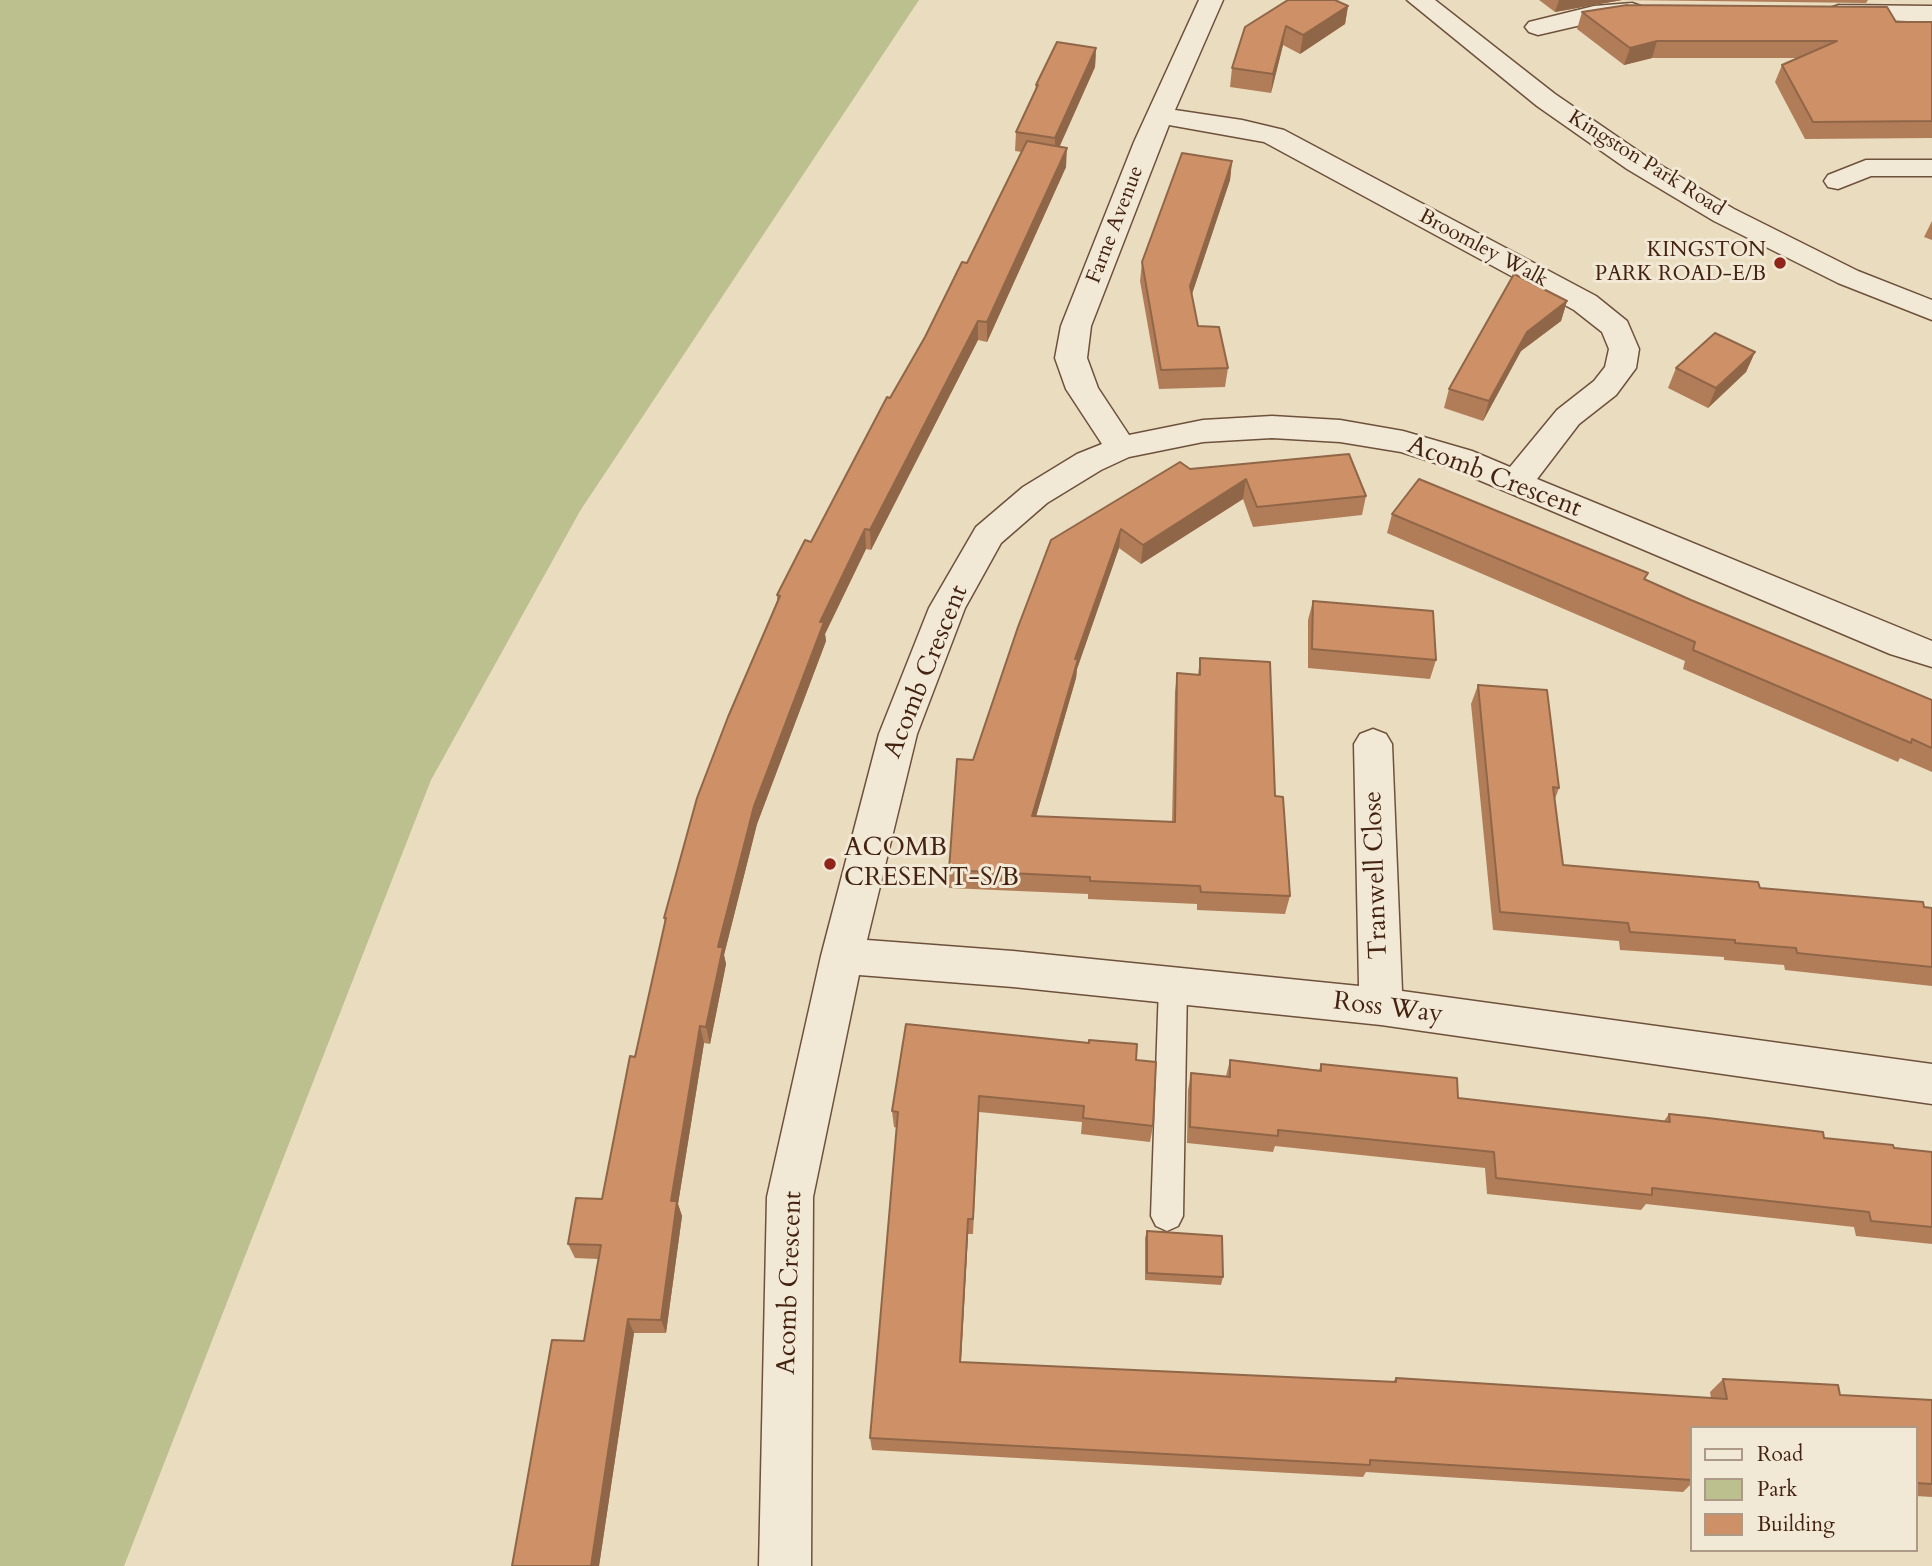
<!DOCTYPE html>
<html>
<head>
<meta charset="utf-8">
<style>
  body { margin:0 }
  #map { position:relative; width:1932px; height:1566px; overflow:hidden; background:#eadcbf; font-family:Cardo,serif }
  canvas { display:block }
  .legend { position:absolute; left:1690px; top:1426px; width:228px; height:126px; box-sizing:border-box; background:#f1e8d5; border:2px solid #ac9986; margin:0; padding:9px 12px; list-style:none; font-size:21px; color:#442310 }
  .legend li { display:flex; align-items:center; gap:14px; height:35px }
  .legend b { width:35px; border:2px solid #ac9986 }
</style>
</head>
<body>
<div id="map">
<canvas width="1932" height="1566"></canvas>
<ul class="legend">
<li><b style="height:9px;background:#f1e8d5"></b>Road</li>
<li><b style="height:19px;background:#bcbf8e"></b>Park</li>
<li><b style="height:19px;background:#ce9167"></b>Building</li>
</ul>
</div>
<script>
const c = document.querySelector('canvas').getContext('2d');
c.lineJoin = 'round';
function fill(path, color) { c.fillStyle = color; c.fill(path, 'evenodd'); }
const shape = rows => new Path2D(rows.map(r => 'M' + r).join(''));
function stroke(path, color, width, dash) { c.strokeStyle = color; c.lineWidth = width; c.lineCap = dash ? 'butt' : 'round'; c.setLineDash(dash || []); c.stroke(path); }
function drawText(font, color, halo, rows, align = 'center') {
  c.font = font + ' Cardo,serif'; c.lineWidth = 6; c.setLineDash([]); c.textBaseline = 'middle'; c.strokeStyle = halo; c.fillStyle = color; for (const [text, x, y, turn = 0] of rows) {
    c.save(); c.translate(x, y); c.rotate((+turn || 0) * Math.PI / 180); c.textAlign = isNaN(turn) ? turn : align; if (halo) c.strokeText(text, 0, 0); c.fillText(text, 0, 0); c.restore();
  }
}
fill(shape([
  [0,0,919,0,580,511,431,780,124,1566,0,1566]
]), '#bcbf8e');
const service = shape([
  [1173,974,1183,977,1187,986,1183,1216,1178,1226,1167,1231,1156,1226,1151,1216,1159,986,1163,977,1173,974]
]);
const minor = shape([
  [1199,0,1223,0,1175,110,1242,120,1284,130,1596,296,1627,321,1639,349,1636,368,1616,395,1579,424,1537,479,1932,641,1932,667,1890,654,1448,467,1401,452,1340,442,1272,438,1203,442,1129,457,1101,470,1047,503,1001,543,965,608,917,734,867,940,1013,951,1359,986,1354,744,1360,734,1373,729,1386,734,1392,744,1402,991,1932,1064,1932,1104,1381,1025,1013,987,859,975,813,1197,811,1566,759,1566,767,1197,821,956,879,734,929,608,976,527,1023,487,1077,454,1102,444,1066,389,1055,358,1061,326,1134,142,1199,0],
  [1169,125,1264,142,1574,310,1602,332,1609,349,1605,367,1594,381,1557,410,1510,467,1472,451,1403,431,1340,420,1272,416,1203,420,1129,435,1098,388,1087,358,1091,326,1169,125],
  [1632,3,1641,6,1645,11,1641,16,1594,22,1538,35,1529,32,1525,27,1529,22,1594,6,1632,3],
  [1839,5,1932,6,1932,22,1830,18,1826,13,1830,8,1839,5],
  [1866,160,1932,160,1932,176,1871,176,1838,189,1828,187,1824,181,1828,175,1866,160]
]);
const tertiary = shape([
  [1407,0,1435,0,1555,94,1647,157,1734,209,1858,271,1932,300,1932,320,1838,283,1714,221,1627,169,1537,106,1407,0]
]);
stroke(service, '#6e513c', 3);
stroke(minor, '#6e513c', 3);
stroke(tertiary, '#6e513c', 3);
fill(service, '#f1e8d5');
fill(minor, '#f1e8d5');
fill(tertiary, '#f1e8d5');
fill(shape([
  [1288,0,1348,6,1345,24,1300,54,1283,45,1271,93,1230,87,1232,68],
  [1539,0,1868,0,1866,3,1622,0,1555,12],
  [1582,12,1896,22,1932,22,1932,138,1805,139,1775,82,1782,65,1797,58,1652,58,1624,65,1577,29],
  [1096,48,1095,67,1059,146,1066,167,987,342,978,340,871,550,866,549,825,634,826,641,757,824,724,955,726,964,710,1044,704,1043,678,1204,682,1216,666,1333,634,1333,599,1566,512,1566,584,1341,598,1259,575,1258,568,1244,602,1199,665,923,664,918,777,601,777,595,811,542,890,398,967,263,1022,152,1015,151,1016,132,1035,91,1036,85],
  [1232,161,1230,180,1192,294,1198,326,1228,368,1225,387,1159,389,1140,281,1142,262],
  [1932,221,1932,240,1924,237],
  [1567,301,1561,321,1521,351,1483,421,1444,408,1449,389],
  [1755,352,1746,372,1708,408,1668,388,1676,368],
  [1190,469,1366,496,1362,515,1253,527,1243,499,1141,564,1119,548,1077,669,1076,678,1036,816,1172,822,1175,692,1177,673,1198,675,1200,658,1275,796,1290,896,1285,914,1197,910,1197,904,1088,899,1088,894,949,888,949,870,973,760,1051,540],
  [1392,514,1645,579,1691,600,1932,700,1932,772,1900,758,1898,762,1683,669,1685,661,1387,533],
  [1313,601,1436,660,1430,679,1308,668,1308,620],
  [1478,685,1559,788,1555,799,1563,865,1932,908,1932,986,1785,970,1784,965,1724,960,1724,957,1620,950,1619,941,1493,930,1471,704],
  [1136,1060,1153,1126,1150,1142,1081,1134,1082,1122,979,1112,973,1234,968,1234,961,1362,1393,1382,1396,1378,1711,1398,1710,1392,1723,1379,1840,1395,1932,1400,1932,1497,1916,1496,1916,1428,1692,1428,1692,1483,1683,1492,1366,1472,1363,1477,872,1450,870,1438,897,1128,894,1127,892,1111],
  [1230,1060,1319,1070,1321,1064,1458,1098,1664,1121,1669,1114,1824,1138,1932,1152,1932,1244,1856,1236,1854,1227,1646,1204,1641,1210,1487,1194,1485,1168,1275,1146,1273,1152,1187,1143,1188,1090,1191,1073,1226,1076],
  [1147,1231,1223,1277,1221,1285,1145,1280,1145,1238]
]), '#b17d59');
fill(shape([
  [1559,0,1622,0,1555,12],
  [1348,6,1345,24,1300,54,1303,35],
  [1286,26,1283,45,1271,93,1273,74],
  [1657,41,1652,58,1624,65,1630,48],
  [1096,48,1095,67,1055,157,1055,138],
  [1067,148,1066,167,987,342,987,322],
  [1232,161,1230,180,1188,306,1190,286],
  [1567,301,1561,321,1521,351,1483,421,1489,401,1527,332],
  [978,321,978,340,871,550,870,530],
  [1755,352,1746,372,1708,408,1716,388],
  [1246,479,1243,499,1141,564,1143,545],
  [865,529,866,549,825,634,826,641,757,824,724,955,726,964,710,1044,706,1027,718,947,754,806,820,622],
  [1121,529,1119,548,1077,669,1076,678,1031,834,1032,816,1075,659],
  [700,1026,704,1043,678,1204,682,1216,666,1333,661,1320,671,1201],
  [968,1219,968,1234,960,1375,960,1362],
  [628,1319,634,1333,599,1566,591,1566]
]), '#906648');
const building = shape([
  [1288,0,1335,0,1348,6,1303,35,1286,26,1273,74,1232,68,1245,27,1288,0],
  [1627,5,1887,7,1896,22,1932,22,1932,121,1813,122,1782,65,1837,41,1657,41,1630,48,1582,12,1627,5],
  [1057,42,1096,48,1055,138,1016,132,1038,85,1036,85,1057,42],
  [1027,141,1067,148,987,322,978,321,870,530,865,529,820,622,824,622,754,806,718,947,723,947,706,1027,700,1026,671,1201,677,1201,661,1320,628,1319,591,1566,512,1566,552,1340,584,1341,601,1245,568,1244,576,1198,602,1199,630,1056,635,1057,666,918,664,918,697,798,728,717,780,596,777,595,805,540,811,542,887,397,890,398,925,337,962,262,967,263,1027,141],
  [1182,153,1232,161,1190,286,1198,326,1219,327,1228,368,1161,370,1142,262,1182,153],
  [1514,274,1567,301,1527,332,1489,401,1449,389,1514,274],
  [1715,333,1755,352,1716,388,1676,368,1715,333],
  [1349,454,1366,496,1257,507,1246,479,1143,545,1121,529,1075,659,1078,659,1032,816,1175,822,1177,673,1200,675,1200,658,1270,662,1275,796,1283,797,1290,896,1201,892,1200,886,1090,881,1090,877,949,870,957,759,973,760,1018,627,1051,540,1180,462,1190,469,1349,454],
  [1419,479,1648,573,1644,579,1691,600,1932,700,1932,748,1912,739,1911,743,1693,650,1695,642,1392,514,1419,479],
  [1313,601,1433,611,1436,660,1312,649,1313,601],
  [1478,685,1547,690,1559,788,1553,787,1563,865,1758,882,1760,888,1923,902,1924,907,1932,908,1932,967,1797,953,1796,948,1735,943,1735,940,1630,932,1628,923,1500,912,1478,685],
  [906,1024,1089,1043,1089,1040,1137,1044,1136,1060,1156,1062,1153,1126,1083,1118,1084,1106,979,1096,973,1219,968,1219,960,1362,1396,1382,1396,1378,1727,1399,1723,1379,1838,1385,1840,1395,1932,1400,1932,1484,1916,1483,1916,1428,1692,1428,1692,1480,1370,1460,1370,1465,870,1438,898,1112,892,1111,906,1024],
  [1230,1060,1321,1071,1321,1064,1457,1078,1458,1098,1670,1122,1669,1114,1708,1118,1823,1132,1824,1138,1893,1145,1894,1148,1932,1152,1932,1227,1871,1221,1869,1212,1652,1188,1652,1195,1496,1178,1494,1152,1278,1130,1278,1136,1190,1127,1191,1073,1230,1077,1230,1060],
  [1147,1231,1222,1236,1223,1277,1147,1273,1147,1231]
]);
fill(building, '#ce9167');
stroke(building, '#906648', 2);
for (const [x, y, r, color] of [
  [1780,263,7,"#8f2418"],
  [830,864,7,"#8f2418"]
]) { const dot = new Path2D(); dot.arc(x, y, r, 0, 2 * Math.PI); c.fillStyle = color; c.fill(dot); stroke(dot, '#f1e8d5', 2.5); }
drawText('21px', '#442310', '#f1e8d5', [
  ["Kingston Park Road",1646,164,32],
  ["Farne Avenue",1116,225,-69],
  ["Broomley Walk",1483,249,28]
]);
drawText('21px', '#442310', '#f1e8d5', [
  ["KINGSTON",1766,251],
  ["PARK ROAD-E/B",1766,275]
], 'right');
drawText('26px', '#442310', '#f1e8d5', [
  ["Acomb Crescent",1494,478,21],
  ["Acomb Crescent",927,672,-68],
  ["Tranwell Close",1377,875,-92],
  ["Ross Way",1388,1009,7],
  ["Acomb Crescent",791,1283,-88]
]);
drawText('26px', '#442310', '#f1e8d5', [
  ["ACOMB",844,849],
  ["CRESENT-S/B",844,879]
], 'left');
</script>
</body>
</html>
